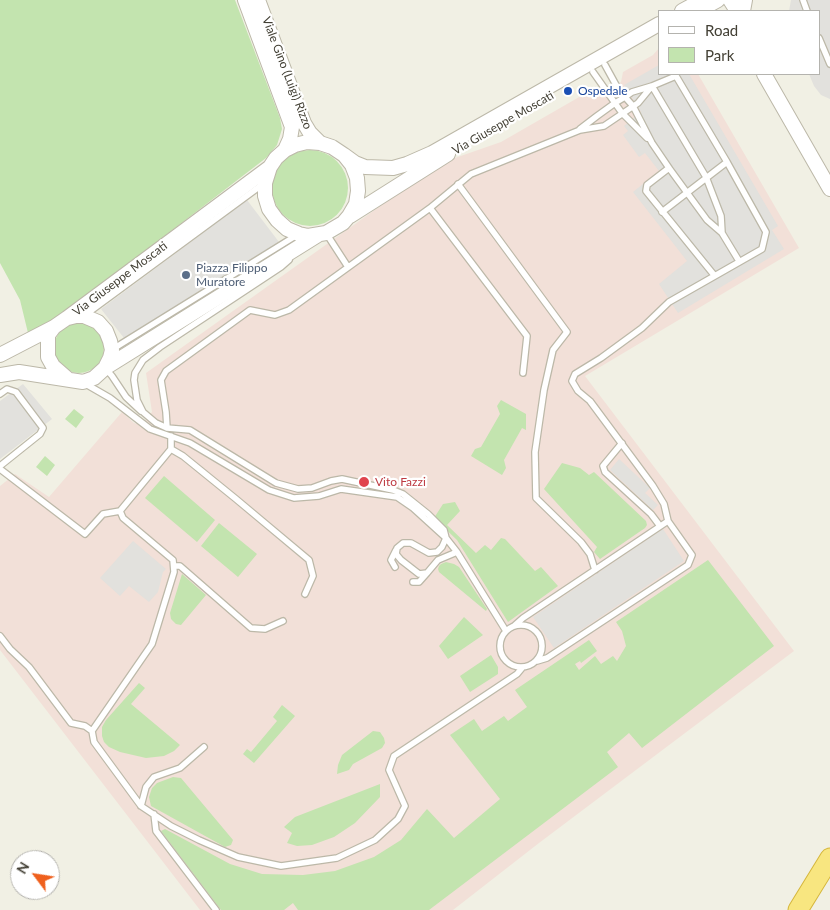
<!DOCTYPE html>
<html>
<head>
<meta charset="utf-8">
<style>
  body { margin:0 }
  #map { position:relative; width:830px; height:910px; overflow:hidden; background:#f1f0e4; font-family:Lato,sans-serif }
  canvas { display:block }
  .legend { position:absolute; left:658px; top:10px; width:162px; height:65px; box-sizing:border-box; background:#fff; border:1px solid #b4b3ae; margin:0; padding:6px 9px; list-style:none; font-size:15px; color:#434035 }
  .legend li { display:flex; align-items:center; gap:10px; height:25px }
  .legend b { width:25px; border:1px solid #b4b3ae }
  .north { position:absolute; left:10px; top:850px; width:50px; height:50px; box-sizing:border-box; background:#fff; border:1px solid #b4b3ae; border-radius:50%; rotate:301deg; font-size:14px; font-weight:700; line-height:20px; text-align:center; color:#434035 }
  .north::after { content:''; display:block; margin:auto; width:18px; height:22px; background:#ef601d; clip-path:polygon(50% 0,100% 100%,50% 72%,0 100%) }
</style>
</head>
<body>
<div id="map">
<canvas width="830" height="910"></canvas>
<ul class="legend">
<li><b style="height:6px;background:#fff"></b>Road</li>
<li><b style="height:14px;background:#c3e4af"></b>Park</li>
</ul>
<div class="north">N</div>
</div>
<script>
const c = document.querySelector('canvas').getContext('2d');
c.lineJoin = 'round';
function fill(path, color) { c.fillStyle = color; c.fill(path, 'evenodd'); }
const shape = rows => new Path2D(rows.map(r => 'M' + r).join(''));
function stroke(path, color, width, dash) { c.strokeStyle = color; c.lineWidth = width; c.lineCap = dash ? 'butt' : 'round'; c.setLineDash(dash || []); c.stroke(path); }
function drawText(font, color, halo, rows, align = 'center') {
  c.font = font + ' Lato,sans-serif'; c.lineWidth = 4.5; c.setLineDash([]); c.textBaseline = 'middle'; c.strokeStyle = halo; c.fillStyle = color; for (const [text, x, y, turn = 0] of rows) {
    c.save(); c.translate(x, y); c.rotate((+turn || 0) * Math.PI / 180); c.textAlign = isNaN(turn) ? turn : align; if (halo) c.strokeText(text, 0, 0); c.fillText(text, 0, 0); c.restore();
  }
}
fill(shape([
  [659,48,659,74,698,74,799,248,585,376,794,651,539,843,453,910,200,910,0,650,0,486,15,474,49,497,122,412,134,423,141,425,152,412,146,373,428,172,455,158,501,142,581,96,588,95,594,99,621,82,623,72,653,55]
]), '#f2e0d8');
fill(shape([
  [0,0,235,0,280,118,282,129,277,145,266,158,92,292,53,320,28,333,20,300,0,263],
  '272 188a38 38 0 1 1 76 0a38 38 0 1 1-76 0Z',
  '54 348a25 25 0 1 1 50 0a25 25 0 1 1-50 0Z',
  [501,400,526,414,526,430,522,428,504,460,506,468,502,475,471,456,475,449,481,447,500,414,497,406],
  [74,409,84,417,76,428,65,419],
  [45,456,55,465,47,476,36,467],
  [562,463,580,468,589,475,594,472,646,521,647,525,645,528,600,559,594,552,597,547,544,489],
  [164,476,215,520,197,542,145,498],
  [455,502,460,511,447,525,476,553,485,545,491,550,501,538,505,539,535,571,541,567,558,586,508,622,457,540,434,518,443,504],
  [219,523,257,554,238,577,201,546],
  [708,560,774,646,642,748,629,733,607,752,618,767,429,910,298,910,293,903,284,910,221,910,161,831,165,829,230,864,262,874,303,875,335,871,374,857,401,840,427,809,454,838,500,799,450,735,474,719,482,731,504,716,508,721,527,707,515,690,589,640,597,651,581,663,580,661,575,664,579,670,595,656,601,664,613,656,617,661,626,646,622,631,616,622],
  [446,562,454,564,459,567,487,609,486,611,439,572,438,569,439,566,441,564],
  [182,574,206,595,181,625,176,624,171,619,170,613],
  [464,617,483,635,448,659,439,646],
  [491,655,498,667,498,674,470,692,460,676],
  [139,683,145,688,131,704,180,745,174,751,164,756,146,758,120,752,109,747,104,742,102,736,102,727,106,720],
  [282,705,295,716,254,763,243,754,247,749,251,752,277,721,273,717],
  [373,731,380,732,384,738,385,743,382,748,353,764,349,770,337,774,338,765,342,755],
  [173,777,181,778,233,840,231,845,225,847,151,806,149,797,152,788,157,783],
  [380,784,380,797,355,823,334,837,312,845,297,846,287,843,292,833,284,827,295,817]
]), '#c3e4af');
fill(shape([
  [791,0,830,0,830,99,821,95,814,86,809,74,819,74,819,11,789,11],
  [659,65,659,74,689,74,778,226,772,230,784,249,678,313,659,284,687,261,633,192,659,171,645,153,639,157,623,135,628,131,624,126,641,112,624,85],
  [247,200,279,242,124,338,101,309],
  [23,384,52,419,0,459,0,401],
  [619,459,650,488,645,493,658,505,653,510,610,470],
  [663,529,684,561,554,648,533,617],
  [133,541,166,569,163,572,158,592,149,602,129,586,120,596,100,578]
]), '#e2e1dd');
const service = shape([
  [803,0,807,11],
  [819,38,830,64],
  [593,72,622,113,647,138],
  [580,129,597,116,615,103,625,97,632,92,652,86,706,177,721,216,722,233,707,220,669,168,652,143,633,106,625,97,616,85,605,65],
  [669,168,647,185,646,191,714,275],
  [458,184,567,332,553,350,544,390,535,452,536,498,581,542,590,554,595,570],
  [430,208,471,174,580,130,604,126,638,103,652,86,676,76,727,162,766,232,762,249,669,302,642,328,601,358,575,374,572,381,578,391,590,401,653,486,664,504,668,521,692,555,688,565,547,658,537,661],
  [662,212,727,162],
  [326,233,348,267],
  [722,233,739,261],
  [289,260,281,267,160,347,143,360,135,373,134,380,137,400,143,412,156,423,167,428,190,430,276,483,298,489,312,488,331,481,342,479,393,490,403,494,428,514,444,530,446,538,442,547,437,552,429,553,411,543,403,543,397,548,396,554,401,560,419,574,427,573,438,560,457,552],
  [85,315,263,184],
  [113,349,297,235],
  [106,369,112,376,126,397,141,411],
  [84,383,110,398,150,429,190,443,269,490,294,498,319,496,341,489,397,497,413,508,446,538,457,552,506,631],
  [0,394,7,389,16,392,43,428,40,434,0,466],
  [167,428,166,412,161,380,166,371,250,310,275,315,289,310,430,208,527,336,523,373],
  [171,436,171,449,120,511,123,518,173,560,174,572,152,644,92,731,94,742,141,806,171,826,199,840,238,857,281,866,337,858,375,840,398,819,405,806,389,770,394,756,517,674,522,668],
  [622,443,603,466,605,472,651,514,660,526],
  [171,449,183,456,236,499,309,560,313,576,305,594],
  [0,469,85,534,103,514,120,511],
  [174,566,180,566,251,628,265,629,283,621],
  [395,567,391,560,396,550],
  [413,582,419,582,427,573],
  '500 646a21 21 0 1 1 42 0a21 21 0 1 1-42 0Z',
  [514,626,523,618,668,521],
  [0,636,10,649,29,667,71,723,85,726,92,731],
  [141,806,146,787,154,777,180,768,204,747],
  [154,814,156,831,216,910]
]);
const tertiary = shape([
  [245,0,292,127,290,139,285,150],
  [258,0,304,123,310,133,320,143],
  [730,0,737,11],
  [682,11,702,0],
  [698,11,718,0],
  [743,11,745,0],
  [764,74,830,189],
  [344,155,352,165,357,178,358,191,356,204,349,216,343,223,326,233,308,236,299,234,287,229,277,220,269,209,265,196,265,183,270,167,276,158,285,150,295,145,307,142,320,143,332,147,344,155,355,163,365,167,393,168,407,164,432,153,659,24],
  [350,216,448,154],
  [68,318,76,316,84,316,98,322,106,331,110,341,112,350,110,358,105,368],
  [54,327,48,335,48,357,53,366,69,380],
  [0,355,54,327,67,318,270,167],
  [0,375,19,372,83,382,94,378,105,368,318,235]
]);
const trunk = shape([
  [798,910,830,858]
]);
stroke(service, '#bcb8a8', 8);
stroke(tertiary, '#bcb8a8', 16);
stroke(trunk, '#d5b63b', 21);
stroke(service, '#fff', 5.5);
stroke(tertiary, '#fff', 14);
stroke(trunk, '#f8e680', 19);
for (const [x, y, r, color] of [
  [568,91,5,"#1a4fb4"],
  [186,275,5,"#5c6f8a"],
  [364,482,6,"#e0444e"]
]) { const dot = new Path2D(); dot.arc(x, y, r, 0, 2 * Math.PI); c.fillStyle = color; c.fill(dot); stroke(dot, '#fff', 2); }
drawText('12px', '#434035', '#fff', [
  ["Viale Gino (Luigi) Rizzo",287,73,69],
  ["Via Giuseppe Moscati",503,123,-30],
  ["Via Giuseppe Moscati",120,279,-37]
]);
drawText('12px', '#164399', '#fff', [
  ["Ospedale",578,91]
], 'left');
drawText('12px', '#4e5e75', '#fff', [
  ["Piazza Filippo",196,268],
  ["Muratore",196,282]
], 'left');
drawText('12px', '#be3a42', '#fff', [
  ["Vito Fazzi",375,482]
], 'left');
</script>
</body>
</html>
